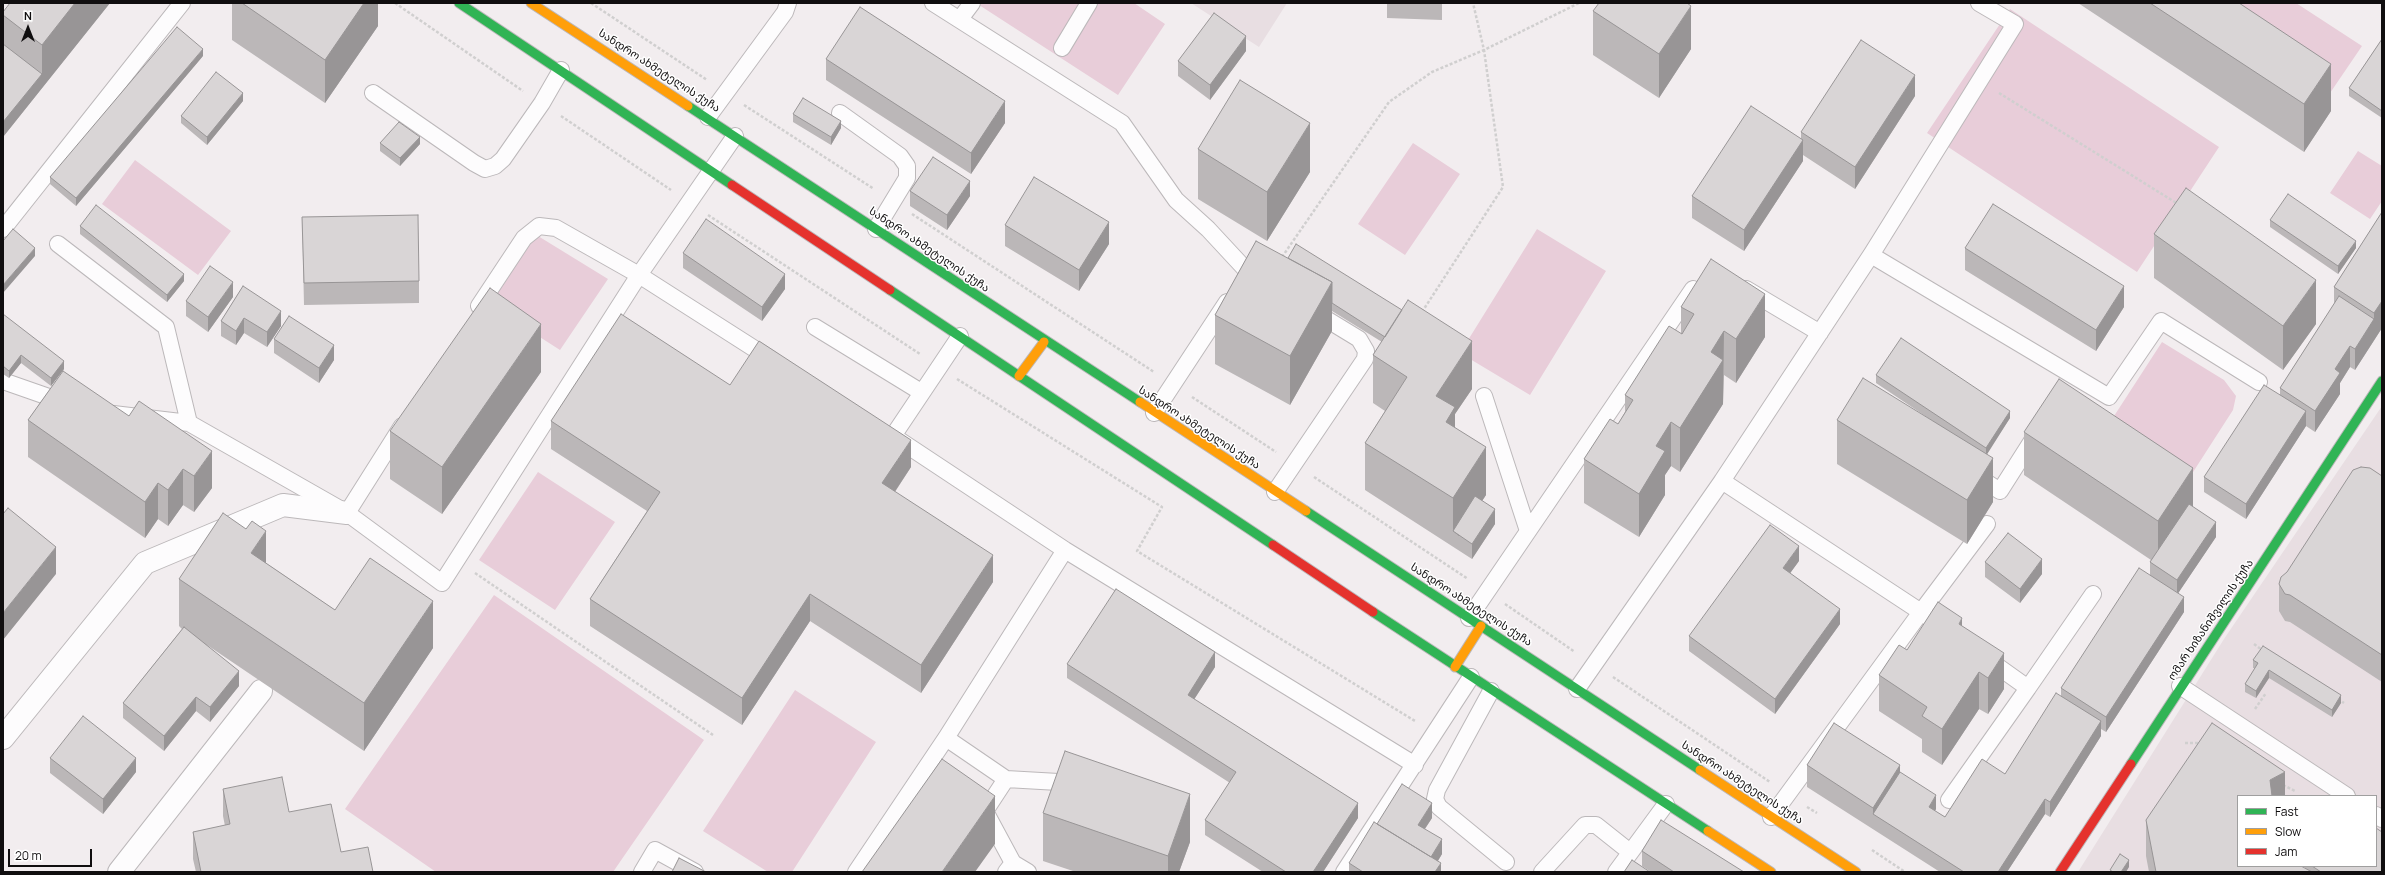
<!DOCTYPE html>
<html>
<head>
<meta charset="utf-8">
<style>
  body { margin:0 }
  #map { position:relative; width:2385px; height:875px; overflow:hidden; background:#f2edef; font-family:Manrope,sans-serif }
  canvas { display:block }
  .frame { position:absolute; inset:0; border:4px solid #100e0f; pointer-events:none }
  .legend { position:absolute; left:2237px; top:795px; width:140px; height:72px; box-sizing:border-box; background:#fff; border:1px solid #9f9f9f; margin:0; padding:5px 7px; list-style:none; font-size:12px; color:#100e0f }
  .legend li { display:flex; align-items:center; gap:8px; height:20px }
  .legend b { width:20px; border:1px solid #9f9f9f }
  .north { position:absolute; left:8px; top:8px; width:40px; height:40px; -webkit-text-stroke:3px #fff; paint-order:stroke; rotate:0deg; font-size:11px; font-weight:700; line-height:16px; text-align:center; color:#100e0f }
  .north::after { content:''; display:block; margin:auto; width:14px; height:18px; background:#100e0f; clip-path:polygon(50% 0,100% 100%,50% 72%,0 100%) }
  .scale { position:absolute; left:8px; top:849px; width:84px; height:18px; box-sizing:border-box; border:2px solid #100e0f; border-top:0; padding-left:5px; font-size:12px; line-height:14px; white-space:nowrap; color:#100e0f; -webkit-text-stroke:3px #fff; paint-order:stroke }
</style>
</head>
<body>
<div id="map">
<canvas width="2385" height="875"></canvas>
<div class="frame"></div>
<ul class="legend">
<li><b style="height:5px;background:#30b455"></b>Fast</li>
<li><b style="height:5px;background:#ff9f0a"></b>Slow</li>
<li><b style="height:5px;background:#e5322d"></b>Jam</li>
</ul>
<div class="north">N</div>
<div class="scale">20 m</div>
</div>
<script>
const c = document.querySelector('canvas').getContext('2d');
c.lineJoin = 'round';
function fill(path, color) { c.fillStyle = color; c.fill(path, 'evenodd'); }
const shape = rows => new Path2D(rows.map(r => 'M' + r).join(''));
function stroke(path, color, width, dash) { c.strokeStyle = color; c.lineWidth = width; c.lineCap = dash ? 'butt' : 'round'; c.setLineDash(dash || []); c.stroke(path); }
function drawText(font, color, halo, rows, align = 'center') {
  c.font = font + ' Manrope,"Noto Sans Georgian",sans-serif'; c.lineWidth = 3; c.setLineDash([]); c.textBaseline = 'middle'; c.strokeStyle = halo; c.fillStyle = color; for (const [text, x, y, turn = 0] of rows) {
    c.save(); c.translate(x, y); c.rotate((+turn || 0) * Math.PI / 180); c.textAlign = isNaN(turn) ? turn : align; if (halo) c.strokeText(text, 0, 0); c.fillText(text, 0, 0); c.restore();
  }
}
fill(shape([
  [1191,3,1287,3,1259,47],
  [2382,406,2382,872,2078,872,2224,639],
  [2238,796,2376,796,2376,866,2238,866]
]), '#e8dee2');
fill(shape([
  [976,3,1134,3,1165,24,1118,95],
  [2184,3,2296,3,2362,46,2328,96],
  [2010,9,2219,147,2137,272,1927,133],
  [1413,143,1460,174,1405,255,1358,224],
  [2358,151,2382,166,2382,201,2370,219,2330,193],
  [135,160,231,231,198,275,102,204],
  [525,228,608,279,560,350,479,298],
  [1537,229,1606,271,1530,395,1460,353],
  [2162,342,2224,380,2236,396,2233,410,2186,483,2105,430],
  [538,472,615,522,555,610,479,560],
  [494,595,704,740,613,872,436,872,345,809],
  [795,690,876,742,792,872,768,872,703,831]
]), '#e8cdd9');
const lane = shape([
  [933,3,1122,123,1176,200,1208,229,1247,271,1259,278],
  [960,19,972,3],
  [1062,48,1089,3],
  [373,93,474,163,485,169,495,166,503,159,542,103,561,70],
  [840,113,900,156,907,166,907,178,876,229],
  [708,117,785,12,788,3],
  [3,229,182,3],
  [58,244,166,327,189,423],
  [1871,255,2109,397,2161,321,2259,382],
  [1746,289,1820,333],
  [479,306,524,238,539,226,556,228,639,275,772,360],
  [815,327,921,392],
  [960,336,893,436,1065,550,1415,765],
  [3,381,66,403],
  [1484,396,1528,531],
  [105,413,189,423,347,513,402,426],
  [1154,413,1227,302],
  [1975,475,2000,491,2035,436],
  [1722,481,1921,612,1987,524],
  [1275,492,1365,359,1366,351,1359,339,1313,311],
  [347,513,442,583,639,275,735,136],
  [1469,618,1693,289],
  [1986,658,2028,688,2093,594],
  [2180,686,2347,796],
  [1577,689,1722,481,1871,255,2015,24,1979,3],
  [1491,691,1437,790,1435,799,1439,807,1506,862],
  [946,738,1006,779,1076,783],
  [1006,779,985,811,1013,863],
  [1949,800,2028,688],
  [2376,815,2382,819],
  [1771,817,1921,612,1946,630],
  [642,872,655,850,695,872],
  [856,872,946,738,1065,550],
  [1006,872,1013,863,1028,872],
  [1344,872,1471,677],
  [1542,872,1585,825,1596,825,1630,852],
  [1616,872,1666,804]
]);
const street = shape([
  [3,738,145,563,283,505,347,513],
  [119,872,261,691]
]);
const fast = shape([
  [459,3,732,185],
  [688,106,1140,402],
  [890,290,1273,545],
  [1306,511,1700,770],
  [1373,612,1708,831],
  [2131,764,2382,381]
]);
const slow = shape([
  [531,3,688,106],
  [1019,376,1044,342],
  [1140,402,1306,511],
  [1455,667,1481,626],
  [1700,770,1856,872],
  [1708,831,1771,872]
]);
const jam = shape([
  [732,185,890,290],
  [1273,545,1373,612],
  [2060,872,2131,764]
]);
stroke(lane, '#bcb8ba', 18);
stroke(street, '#bcb8ba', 24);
stroke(fast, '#bcb8ba', 11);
stroke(slow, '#bcb8ba', 11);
stroke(jam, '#bcb8ba', 11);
stroke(shape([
  [395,3,523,91],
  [591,3,707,80],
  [1999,93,2178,204],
  [744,105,874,189],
  [561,116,671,190],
  [912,214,1154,372],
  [708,215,920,354],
  [1282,257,1389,102,1432,72,1484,50,1579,3],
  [1422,312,1503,187,1484,50,1473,3],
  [957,379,1162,507,1137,551,1415,721],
  [1192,397,1276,452],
  [1314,477,1468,579],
  [475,573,713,735],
  [1505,604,1575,652],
  [2254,644,2262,650],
  [1613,677,1770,782],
  [2338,699,2344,703],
  [2255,709,2266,693],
  [2185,743,2201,743],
  [2283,785,2295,791],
  [1807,807,1817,813],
  [1872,850,1905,872]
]), '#d0cfcf', 2.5, [3, 2]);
stroke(lane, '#fdfcfd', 16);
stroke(street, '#fdfcfd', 22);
stroke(fast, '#30b455', 9);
stroke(slow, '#ff9f0a', 9);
stroke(jam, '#e5322d', 9);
fill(shape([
  [10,3,110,3,3,137,3,12],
  [232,3,378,3,378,26,325,103,232,40],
  [1387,3,1442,3,1442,20,1387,18],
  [2078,3,2239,3,2331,111,2304,152],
  [1593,11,1691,49,1659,98,1593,55],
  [2382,39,2382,118,2349,96,2349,88],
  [1246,51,1210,100,1178,76,1178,61],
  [203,56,76,206,50,184,50,177],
  [826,59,1005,123,971,174,826,80],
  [1915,96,1855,189,1803,155,1803,161,1744,251,1692,218,1692,196,1801,138,1801,132],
  [243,101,207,145,181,123,181,116],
  [793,114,841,128,831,145,793,122],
  [380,143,420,144,400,166,380,151],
  [1198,149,1310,172,1267,241,1198,199],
  [910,191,970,196,947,230,910,206],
  [2382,212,2382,328,2355,370,2350,367,2340,383,2340,394,2315,432,2306,426,2246,519,2204,492,2204,477,2280,394,2280,388,2334,304,2334,287],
  [302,217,419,281,419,303,304,305],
  [2270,220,2356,248,2338,274,2270,227],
  [1005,225,1109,244,1079,291,1005,246],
  [80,226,184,281,167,302,80,234],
  [2154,234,2316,324,2283,370,2154,278],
  [1256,241,1472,389,1455,414,1455,427,1486,495,1482,501,1495,524,1472,559,1365,490,1365,443,1385,411,1373,403,1373,355,1382,342,1332,311,1332,331,1290,405,1215,364,1215,315],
  [1965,248,2124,307,2096,351,1965,270],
  [683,253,785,289,762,321,683,268],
  [243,286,281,326,267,347,244,333,236,345,221,336,221,321],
  [233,297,208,332,186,316,186,301],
  [1681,307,1765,337,1736,383,1724,375,1723,404,1680,472,1671,466,1665,475,1665,495,1639,537,1584,503,1584,459,1618,424,1625,412,1625,395,1681,333],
  [3,314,64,369,51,386,21,363,9,378,3,374],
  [274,339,334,360,319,383,274,353],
  [63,371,212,488,194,512,183,505,168,526,158,519,145,538,28,457,28,420],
  [541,372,442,514,390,479,390,431],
  [1876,375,2010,418,1986,454,1993,502,1967,544,1837,464,1837,420,1946,430,1876,383],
  [730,385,911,467,895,492,993,582,921,693,810,621,742,725,590,626,590,599,647,511,551,449,551,421],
  [2024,432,2193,507,2216,537,2178,593,2184,612,2106,732,2101,729,2101,736,2050,817,2045,814,2007,872,1940,872,1807,787,1807,765,1900,772,1936,809,1935,811,1945,817,2005,774,2061,696,2061,688,2150,575,2150,562,2151,560,2024,475],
  [2382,476,2382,682,2290,622,2285,621,2279,611,2279,584],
  [1799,561,1790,573,1840,624,1775,714,1689,651,1689,636],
  [1985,562,2042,574,2020,603,1985,577],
  [266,563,335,610,433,648,364,751,207,645,239,686,210,722,196,711,164,751,123,718,123,703,182,629,179,626,179,579],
  [1962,626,2004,689,1988,714,1979,709,1942,765,1922,752,1922,739,1879,711,1879,675,1907,650],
  [2253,660,2341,703,2332,717,2269,678,2256,698,2245,692,2245,684,2255,668,2253,668],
  [1067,664,1215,667,1194,699,1358,818,1323,872,1263,872,1205,835,1205,820,1230,783,1067,678],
  [50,758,136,772,103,814,50,773],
  [223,789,289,812,341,852,373,872,196,872,193,859,193,832,225,826,223,816],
  [2285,796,2238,866,2305,868,2304,866,2376,866,2382,872,2149,872,2146,856,2146,820],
  [1043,813,1190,842,1179,872,1076,872,1043,861],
  [1432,818,1425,829,1442,854,1438,861,1441,872,1349,872,1349,863,1377,824],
  [1642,851,1744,872,1651,872,1642,866]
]), '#bbb7b8');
fill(shape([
  [75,3,110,3,3,137,3,122,42,74,42,45],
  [364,3,378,3,378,26,325,103,325,60],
  [1691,6,1691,49,1659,98,1659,54],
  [1246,36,1246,51,1210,100,1210,85],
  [203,49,203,56,76,206,76,198],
  [2331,64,2331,111,2304,152,2304,104],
  [1915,75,1915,96,1855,189,1855,167],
  [243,93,243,101,207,145,207,137],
  [1005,101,1005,123,971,174,971,153],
  [841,121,841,128,831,145,831,137],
  [1310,123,1310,172,1267,241,1267,192],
  [420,137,420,144,400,166,400,158],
  [1803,140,1803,161,1744,251,1744,230],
  [970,181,970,196,947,230,947,215],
  [1109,222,1109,244,1079,291,1079,270],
  [2356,241,2356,248,2338,274,2338,266],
  [35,248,35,256,3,293,3,285],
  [184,274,184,281,167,302,167,295],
  [785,274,785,289,762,321,762,307],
  [2316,280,2316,324,2283,370,2283,326],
  [233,282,233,297,208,332,208,317],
  [1332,282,1332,331,1290,405,1290,356],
  [2124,286,2124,307,2096,351,2096,330],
  [1765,294,1765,337,1736,383,1736,339],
  [2382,301,2382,328,2355,370,2355,349,2374,319,2374,313],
  [281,311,281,326,267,347,267,332],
  [244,318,244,333,236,345,236,331],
  [541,324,541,372,442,514,442,467],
  [1724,331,1723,404,1680,472,1680,428,1711,352],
  [1472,341,1472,389,1455,414,1455,455,1436,396],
  [334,345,334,360,319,383,319,368],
  [2350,346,2350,367,2340,383,2340,394,2315,432,2315,411,2335,369],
  [21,355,21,363,9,378,9,371],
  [64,361,64,369,51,386,51,378],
  [2010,411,2010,418,1986,456,1986,448],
  [2306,411,2306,426,2246,519,2246,504],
  [1671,422,1671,466,1665,475,1665,495,1639,537,1639,494,1656,446],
  [911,440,911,467,882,511,882,483],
  [1486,447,1486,495,1459,536,1453,531,1453,498],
  [212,451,212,488,194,512,194,476],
  [1993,458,1993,502,1967,544,1967,500],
  [2193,468,2193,512,2158,564,2158,521],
  [183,469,183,505,168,526,168,490],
  [158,483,158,519,145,538,145,502],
  [1495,509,1495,524,1472,559,1472,544],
  [2216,522,2216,537,2177,595,2177,580],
  [266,531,266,579,251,553],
  [1799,546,1799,561,1783,583,1783,568],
  [56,547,56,574,3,640,3,613],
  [993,555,993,582,921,693,921,665],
  [2042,559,2042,574,2020,603,2020,589],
  [810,594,810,621,742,725,742,698],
  [2184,597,2184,612,2106,732,2106,717],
  [433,601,433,648,364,751,364,703],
  [1840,609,1840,624,1775,714,1775,699],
  [1962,618,1962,654,1959,624],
  [1215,652,1215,667,1188,709,1188,695],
  [2004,653,2004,689,1988,714,1988,678],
  [2269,670,2269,678,2256,698,2256,691],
  [239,671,239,686,210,722,210,707],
  [1979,672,1979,709,1942,765,1942,729],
  [2341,695,2341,703,2332,717,2332,710],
  [196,697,196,711,164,751,164,736],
  [2101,721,2101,736,2050,817,2050,802],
  [136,758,136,772,103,814,103,799],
  [1900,765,1900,787,1873,814,1873,808],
  [2285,772,2285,796,2270,796,2270,780],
  [1190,794,1190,842,1179,872,1168,872,1168,856],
  [1936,795,1936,809,1929,822,1929,807],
  [995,796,995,844,975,872,942,872],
  [2045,799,2045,814,2007,872,1998,872],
  [1358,803,1358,818,1323,872,1313,872],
  [1432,803,1432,818,1418,839,1418,825],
  [1442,839,1442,854,1431,872,1428,862],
  [2129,860,2129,867,2126,872,2121,872],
  [1441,863,1441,872,1435,872]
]), '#989596');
const building = shape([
  [10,3,75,3,42,45,3,15,3,12,10,3],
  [242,3,364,3,325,60,242,3],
  [1599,3,1687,3,1691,6,1659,54,1593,11,1599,3],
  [2150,3,2239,3,2331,64,2304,104,2150,3],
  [860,7,1005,101,971,153,826,59,860,7],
  [1214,13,1246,36,1210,85,1178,61,1214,13],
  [177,27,203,49,76,198,50,177,177,27],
  [2382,39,2382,111,2349,88,2382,39],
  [1861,40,1915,75,1855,167,1801,132,1861,40],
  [3,44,42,74,3,122,3,44],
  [216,72,243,93,207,137,181,116,216,72],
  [1240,80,1310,123,1267,192,1198,149,1240,80],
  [803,98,841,121,831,137,793,114,803,98],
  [1751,106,1803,140,1744,230,1692,196,1751,106],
  [399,122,420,137,400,158,380,143,399,122],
  [933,157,970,181,947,215,910,191,933,157],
  [1034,177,1109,222,1079,270,1005,225,1034,177],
  [2186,188,2316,280,2283,326,2154,234,2186,188],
  [2288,194,2356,241,2338,266,2270,220,2288,194],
  [1993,204,2124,286,2096,330,1965,248,1993,204],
  [96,205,184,274,167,295,80,226,96,205],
  [2382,212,2382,301,2374,313,2334,287,2382,212],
  [418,215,419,281,304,283,302,217,418,215],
  [706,219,785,274,762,307,683,253,706,219],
  [13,229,35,248,3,285,3,241,13,229],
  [1256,241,1332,282,1290,356,1215,315,1256,241],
  [1296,244,1402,310,1385,337,1332,303,1332,282,1288,258,1296,244],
  [1711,259,1765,294,1736,339,1724,331,1711,352,1723,360,1680,428,1671,422,1656,446,1665,451,1639,494,1584,459,1610,419,1618,424,1633,400,1625,395,1669,326,1682,334,1694,314,1681,307,1711,259],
  [210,266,233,282,208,317,186,301,210,266],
  [243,286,281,311,267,332,244,318,236,331,221,321,243,286],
  [490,288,541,324,442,467,390,431,490,288],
  [2339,296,2374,319,2355,349,2350,346,2335,369,2340,373,2315,411,2280,388,2339,296],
  [1408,300,1472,341,1436,396,1455,407,1446,422,1486,447,1453,498,1365,443,1407,377,1373,355,1408,300],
  [3,314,64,361,51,378,21,355,9,371,3,366,3,314],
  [621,314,730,385,759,341,911,440,882,483,993,555,921,665,810,594,742,698,590,599,660,492,551,421,621,314],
  [289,316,334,345,319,368,274,339,289,316],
  [1901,338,2010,411,1986,448,1876,375,1901,338],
  [63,371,129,416,139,401,212,451,194,476,183,469,168,490,158,483,145,502,28,420,63,371],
  [1863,378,1993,458,1967,500,1837,420,1863,378],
  [2059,379,2193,468,2158,521,2024,432,2059,379],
  [2264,385,2306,411,2246,504,2204,477,2264,385],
  [2361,467,2370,468,2382,476,2382,655,2290,595,2285,594,2279,584,2281,577,2287,572,2353,470,2361,467],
  [1475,496,1495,509,1472,544,1453,531,1475,496],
  [2189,504,2216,522,2177,580,2150,562,2189,504],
  [8,508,56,547,3,613,3,514,8,508],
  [223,513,246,529,252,521,266,531,251,553,335,610,370,558,433,601,364,703,179,579,223,513],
  [1770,525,1799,546,1783,568,1840,609,1775,699,1689,636,1770,525],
  [2008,533,2042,559,2020,589,1985,562,2008,533],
  [2139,568,2184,597,2106,717,2061,688,2139,568],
  [1116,589,1215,652,1188,695,1358,803,1313,872,1286,872,1205,820,1236,772,1067,664,1116,589],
  [1938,602,1962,618,1959,624,2004,653,1988,678,1979,672,1942,729,1922,716,1927,707,1879,675,1899,645,1907,650,1938,602],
  [184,627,239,671,210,707,196,697,164,736,123,703,184,627],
  [2263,646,2341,695,2332,710,2269,670,2256,691,2245,684,2258,663,2253,660,2263,646],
  [2056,693,2101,721,2050,802,2045,799,1998,872,1964,872,1873,814,1900,772,1936,795,1929,807,1945,817,1982,759,2005,774,2056,693],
  [83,716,136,758,103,799,50,758,83,716],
  [1834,723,1900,765,1873,808,1807,765,1834,723],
  [2212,723,2285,772,2270,780,2272,796,2238,796,2238,866,2301,866,2312,872,2156,872,2146,820,2212,723],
  [1065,751,1190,794,1168,856,1043,813,1065,751],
  [942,759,995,796,942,872,862,872,942,759],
  [282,777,289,812,331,804,341,852,368,847,373,872,201,872,193,832,230,824,223,789,282,777],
  [1402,784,1432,803,1418,825,1442,839,1431,857,1377,824,1402,784],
  [1661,820,1744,872,1674,872,1642,851,1661,820],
  [1374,822,1441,863,1435,872,1363,872,1349,863,1374,822],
  [2376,828,2382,832,2382,872,2321,872,2312,866,2376,866,2376,828],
  [2120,854,2129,860,2121,872,2113,872,2110,870,2120,854],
  [679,858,706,872,672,872,679,858],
  [1632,860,1650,872,1624,872,1632,860]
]);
fill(building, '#d9d5d6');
stroke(building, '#989596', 1);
drawText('11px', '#100e0f', '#fff', [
  ["სანდრო ახმეტელის ქუჩა",659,71,33],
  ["სანდრო ახმეტელის ქუჩა",929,250,34],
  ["სანდრო ახმეტელის ქუჩა",1199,428,33],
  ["სანდრო ახმეტელის ქუჩა",1471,605,33],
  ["ომარ ხიზანიშვილის ქუჩა",2211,620,-56],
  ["სანდრო ახმეტელის ქუჩა",1742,783,33]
]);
</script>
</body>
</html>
